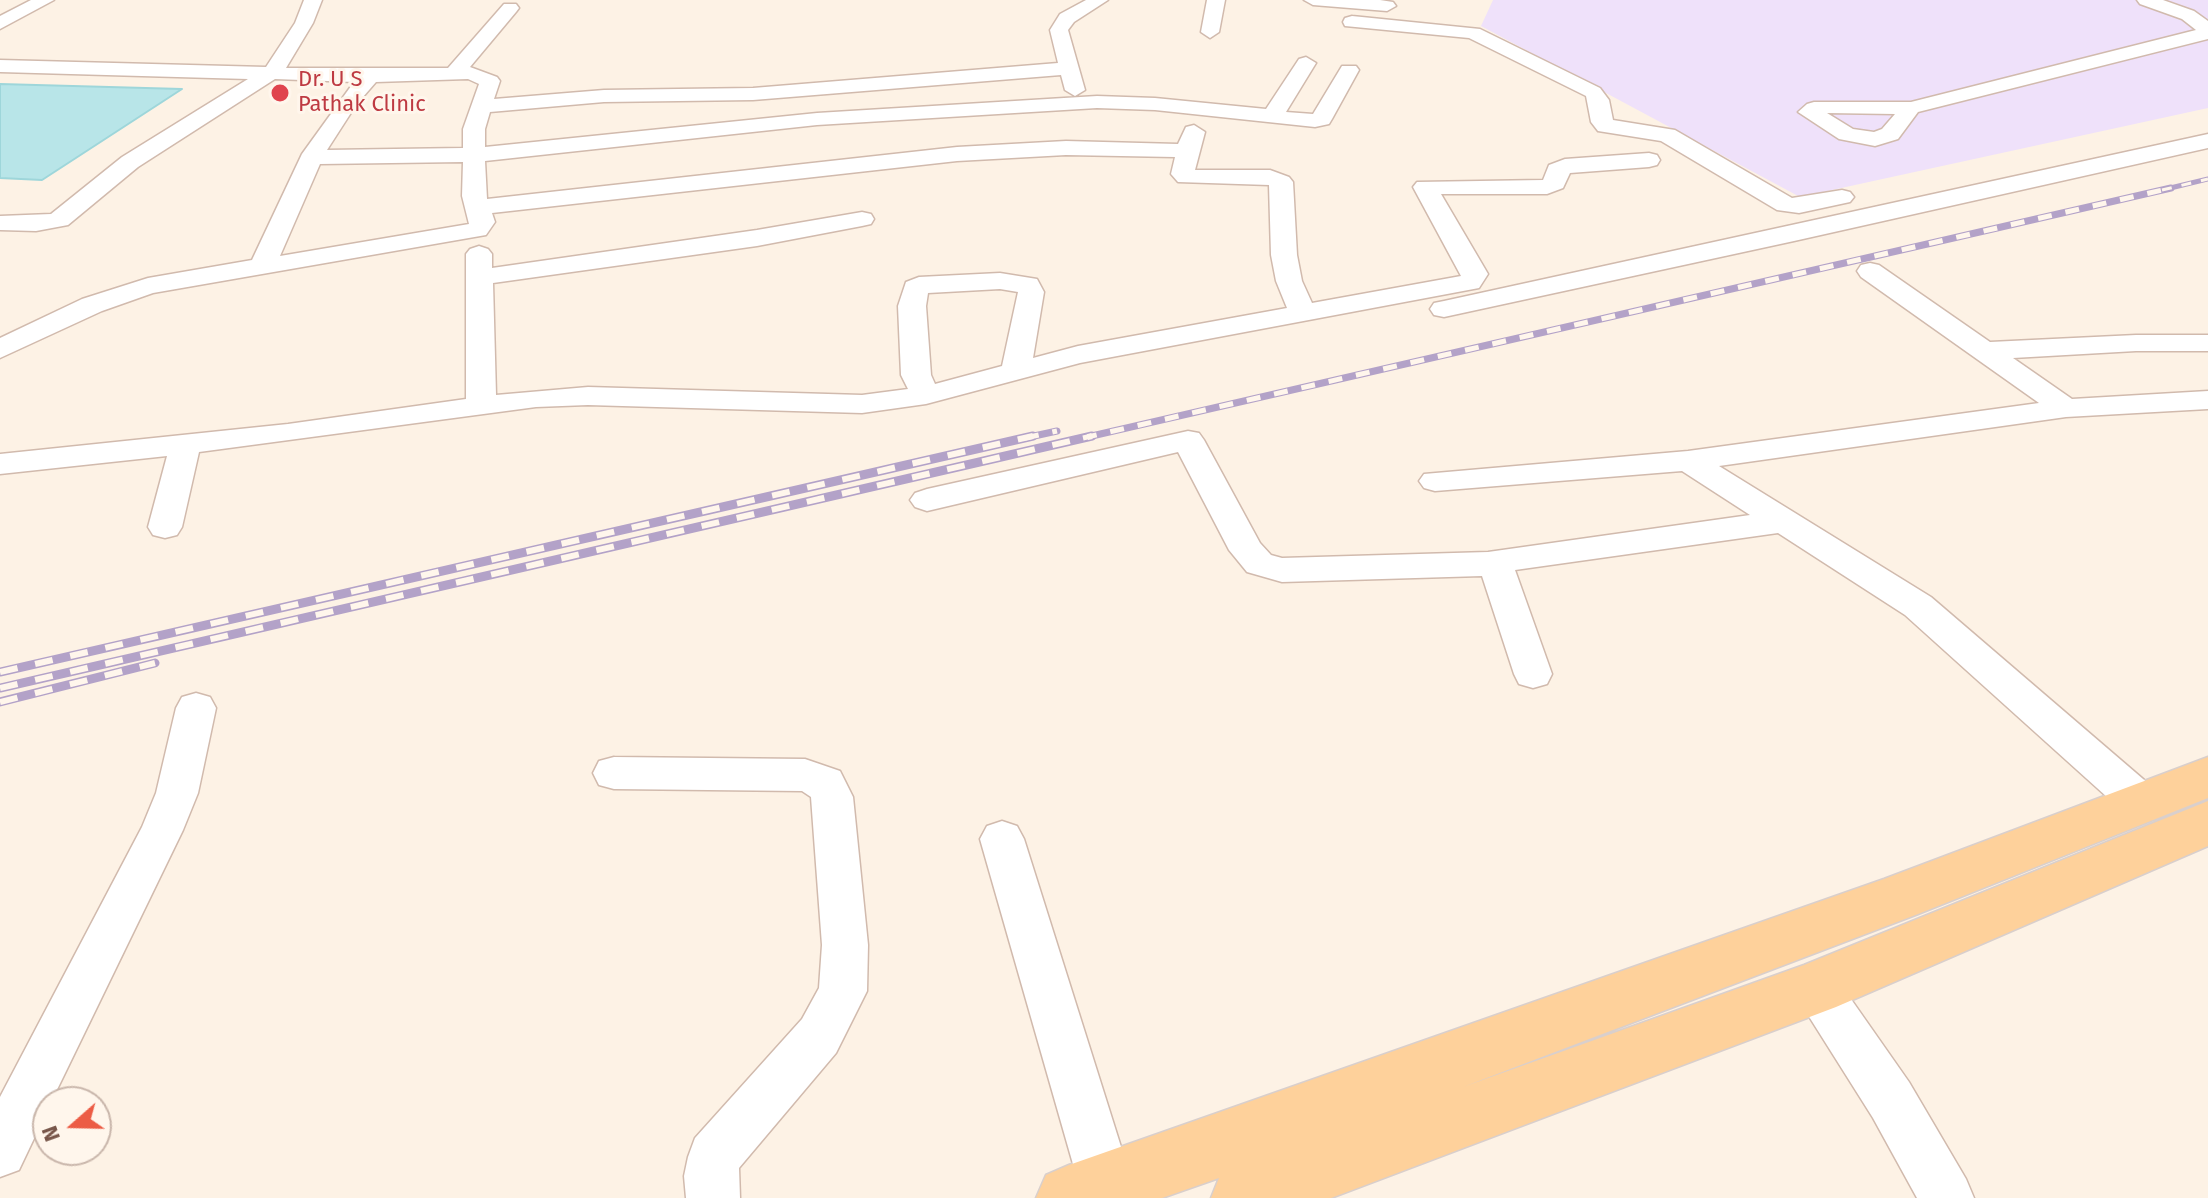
<!DOCTYPE html>
<html>
<head>
<meta charset="utf-8">
<style>
  body { margin:0 }
  #map { position:relative; width:2208px; height:1198px; overflow:hidden; background:#fdf2e5; font-family:"Fira Sans",sans-serif }
  canvas { display:block }
  .north { position:absolute; left:32px; top:1086px; width:80px; height:80px; box-sizing:border-box; background:#fff6ec; border:2px solid #c9b6ab; border-radius:50%; rotate:250deg; font-size:22px; font-weight:700; line-height:32px; text-align:center; color:#775549 }
  .north::after { content:''; display:block; margin:auto; width:28px; height:36px; background:#ec5c45; clip-path:polygon(50% 0,100% 100%,50% 72%,0 100%) }
</style>
</head>
<body>
<div id="map">
<canvas width="2208" height="1198"></canvas>
<div class="north">N</div>
</div>
<script>
const c = document.querySelector('canvas').getContext('2d');
c.lineJoin = 'round';
function fill(path, color) { c.fillStyle = color; c.fill(path, 'evenodd'); }
const shape = rows => new Path2D(rows.map(r => 'M' + r).join(''));
function stroke(path, color, width, dash) { c.strokeStyle = color; c.lineWidth = width; c.lineCap = dash ? 'butt' : 'round'; c.setLineDash(dash || []); c.stroke(path); }
function drawText(font, color, halo, rows, align = 'center') {
  c.font = font + ' "Fira Sans",sans-serif'; c.lineWidth = 6; c.setLineDash([]); c.textBaseline = 'middle'; c.strokeStyle = halo; c.fillStyle = color; for (const [text, x, y, turn = 0] of rows) {
    c.save(); c.translate(x, y); c.rotate((+turn || 0) * Math.PI / 180); c.textAlign = isNaN(turn) ? turn : align; if (halo) c.strokeText(text, 0, 0); c.fillText(text, 0, 0); c.restore();
  }
}
fill(shape([
  [1493,0,2208,0,2208,108,1800,197,1481,26]
]), '#efe1fa');
const water = shape([
  [0,84,182,89,42,180,0,178,0,84]
]);
fill(water, '#b8e5e8');
stroke(water, '#9ed6da', 2);
const minor = shape([
  [31,0,54,0,0,29,0,16,31,0],
  [304,0,322,0,313,23,286,68,448,68,504,4,516,4,519,8,516,12,470,67,497,77,500,81,494,99,604,90,753,88,1058,63,1050,30,1060,14,1086,0,1108,0,1074,22,1068,30,1085,90,1075,96,1065,90,1061,75,753,100,604,102,490,112,485,129,485,147,817,113,1097,96,1155,98,1266,109,1299,59,1306,57,1316,63,1286,112,1313,114,1342,66,1356,66,1359,70,1332,119,1329,124,1315,127,1155,110,1097,108,817,125,485,161,487,199,957,147,1066,141,1178,144,1186,127,1194,125,1205,132,1195,170,1270,170,1289,177,1293,182,1297,255,1302,281,1312,303,1461,276,1413,187,1417,182,1543,180,1549,165,1565,159,1649,153,1657,155,1660,160,1657,165,1649,167,1570,173,1563,188,1547,194,1441,194,1488,274,1479,288,1080,363,926,404,862,413,588,405,536,407,199,452,182,527,177,535,165,538,153,535,148,527,167,456,0,474,0,454,288,424,466,399,466,254,470,249,479,246,488,249,492,254,492,268,757,230,862,212,871,214,874,219,871,224,862,226,757,246,493,283,496,395,588,387,862,395,908,389,901,375,898,306,906,282,919,277,1000,273,1037,279,1044,292,1033,358,1078,346,1287,308,1276,281,1271,255,1269,185,1178,182,1171,174,1175,157,1066,155,957,161,492,213,495,222,486,235,153,293,102,311,0,358,0,338,82,299,148,278,252,260,302,154,354,82,275,79,138,167,68,225,36,231,0,230,0,216,51,214,122,157,248,79,0,72,0,60,266,67,295,23,304,0],
  [468,79,479,84,463,129,463,148,327,150,356,105,376,82,468,79],
  [463,162,462,196,469,224,280,256,320,164,463,162],
  [1000,289,1018,292,1002,366,935,384,931,375,926,306,928,293,1000,289],
  [1207,0,1225,0,1219,32,1210,38,1201,32,1207,0],
  [1304,0,1380,0,1393,2,1396,6,1387,11,1313,5,1304,0],
  [2137,0,2163,0,2194,11,2208,21,2208,39,1918,112,1898,139,1875,146,1839,139,1798,112,1807,104,1814,102,1911,102,2196,30,2182,19,2140,4,2137,0],
  [1827,113,1895,114,1882,129,1874,132,1853,129,1827,113],
  [1352,16,1480,29,1600,88,1609,100,1613,120,1675,130,1792,198,1842,190,1850,192,1854,197,1850,202,1799,213,1777,210,1661,141,1598,131,1591,122,1586,96,1469,38,1345,26,1343,22,1345,18,1352,16],
  [2208,134,2208,148,1794,241,1444,317,1434,315,1430,309,1434,303,1444,301,2208,134],
  [1870,263,1879,265,1990,342,2136,335,2208,335,2208,351,2136,351,2013,358,2072,399,2208,391,2208,409,2066,417,1719,466,1931,597,2157,791,2163,803,2157,815,2142,820,2127,815,1905,615,1778,533,1515,570,1552,674,1547,684,1533,688,1519,684,1514,674,1482,576,1282,582,1247,572,1229,550,1178,452,927,511,915,507,910,500,915,493,927,489,1188,431,1199,433,1204,440,1260,543,1271,555,1282,558,1488,552,1750,515,1682,471,1435,491,1424,488,1419,481,1424,474,1688,451,2039,403,1861,277,1857,271,1861,265,1870,263],
  [196,693,210,697,216,708,198,793,183,830,51,1102,48,1102,48,1109,19,1170,0,1177,0,1097,142,827,156,793,176,708,182,697,196,693],
  [614,757,805,759,840,771,853,797,868,945,867,991,836,1053,739,1168,740,1198,686,1198,684,1176,688,1157,695,1138,802,1019,819,988,822,945,811,797,802,791,614,789,599,785,593,773,599,761,614,757],
  [1002,821,1017,826,1024,839,1133,1185,1127,1198,1085,1198,1079,1185,980,839,987,826,1002,821],
  [1815,966,1832,972,1909,1082,1966,1179,1974,1198,1917,1198,1873,1118,1791,988,1798,972,1815,966]
]);
const major = shape([
  [2208,757,2208,798,1918,914,1463,1087,1804,965,2208,801,2208,846,1836,1007,1331,1198,1211,1198,1219,1178,1162,1198,1036,1198,1046,1175,1069,1165,1884,879,2208,757]
]);
stroke(minor, '#d1baad', 3);
stroke(major, '#d9cfcc', 3);
fill(minor, '#fff');
fill(major, '#fed19b');
const railFar2 = shape([
  [2162,190,2208,179]
]);
const railFar1 = shape([
  [1025,438,1057,431],
  [1083,438,2171,188]
]);
const rail = shape([
  [0,672,1033,436],
  [0,688,1092,436],
  [0,702,155,663]
]);
stroke(railFar2, '#b3a2c8', 5);
stroke(railFar1, '#b3a2c8', 7);
stroke(rail, '#b3a2c8', 9);
stroke(railFar2, '#fff6ec', 3, [10]);
stroke(railFar1, '#fff6ec', 5, [14]);
stroke(rail, '#fff6ec', 6, [18]);
for (const [x, y, r, color] of [
  [280,93,10,"#e0444e"]
]) { const dot = new Path2D(); dot.arc(x, y, r, 0, 2 * Math.PI); c.fillStyle = color; c.fill(dot); stroke(dot, '#fff6ec', 3); }
drawText('22px', '#be3a42', '#fff6ec', [
  ["Dr. U S",298,80],
  ["Pathak Clinic",298,105]
], 'left');
</script>
</body>
</html>
